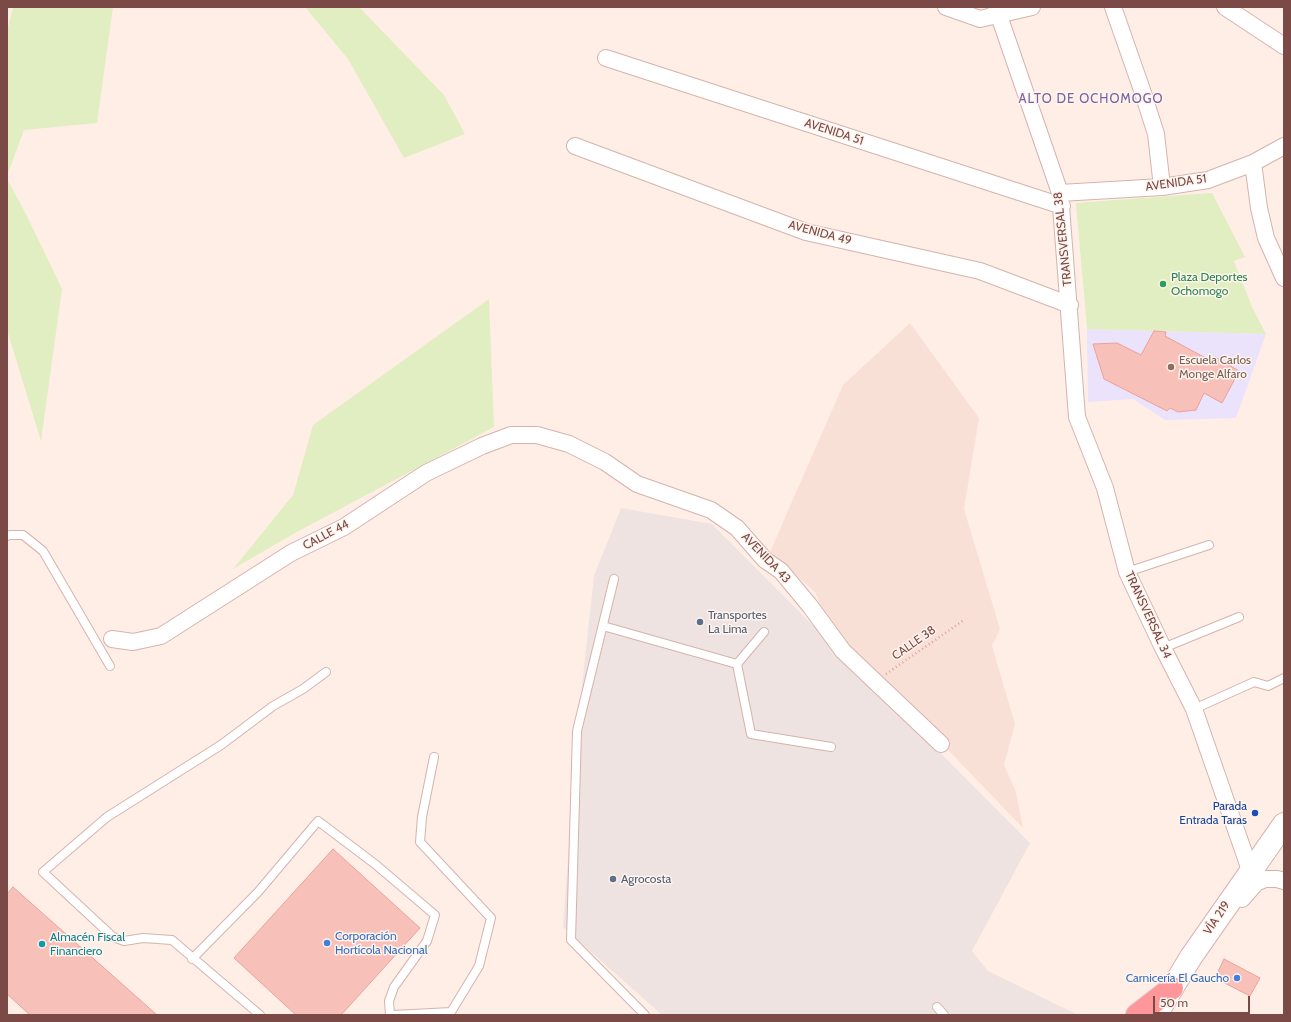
<!DOCTYPE html>
<html>
<head>
<meta charset="utf-8">
<style>
  body { margin:0 }
  #map { position:relative; width:1291px; height:1022px; overflow:hidden; background:#ffeee6; font-family:Cabin,sans-serif }
  canvas { display:block }
  .frame { position:absolute; inset:0; border:8px solid #7b4a47; pointer-events:none }
  .scale { position:absolute; left:1153px; top:996px; width:97px; height:18px; box-sizing:border-box; border:2px solid #7b4a47; border-top:0; padding-left:5px; font-size:12px; line-height:14px; white-space:nowrap; color:#7b4a47; -webkit-text-stroke:3px #fff4ee; paint-order:stroke }
</style>
</head>
<body>
<div id="map">
<canvas width="1291" height="1022"></canvas>
<div class="frame"></div>
<div class="scale">50 m</div>
</div>
<script>
const c = document.querySelector('canvas').getContext('2d');
c.lineJoin = 'round';
function fill(path, color) { c.fillStyle = color; c.fill(path, 'evenodd'); }
const shape = rows => new Path2D(rows.map(r => 'M' + r).join(''));
function stroke(path, color, width, dash) { c.strokeStyle = color; c.lineWidth = width; c.lineCap = dash ? 'butt' : 'round'; c.setLineDash(dash || []); c.stroke(path); }
function drawText(font, color, halo, rows, align = 'center') {
  c.font = font + ' Cabin,sans-serif'; c.lineWidth = 3; c.setLineDash([]); c.textBaseline = 'middle'; c.strokeStyle = halo; c.fillStyle = color; for (const [text, x, y, turn = 0] of rows) {
    c.save(); c.translate(x, y); c.rotate((+turn || 0) * Math.PI / 180); c.textAlign = isNaN(turn) ? turn : align; if (halo) c.strokeText(text, 0, 0); c.fillText(text, 0, 0); c.restore();
  }
}
fill(shape([
  [910,323,979,418,964,509,1000,629,992,646,1015,724,1004,765,1016,792,1023,828,853,651,824,614,815,592,770,552,843,385]
]), '#f9e0d6');
fill(shape([
  [621,508,712,524,1030,843,972,951,988,971,1078,1015,662,1015,563,927,577,731,594,576]
]), '#eee3e0');
fill(shape([
  [1087,329,1266,334,1236,418,1165,420,1133,399,1088,402]
]), '#ebe2fb');
fill(shape([
  [13,7,113,7,97,123,24,130,7,176,7,31],
  [305,7,359,7,444,95,465,134,404,158,348,59],
  [7,179,26,214,62,289,41,441,7,330],
  [1212,193,1245,257,1234,261,1252,307,1266,334,1087,329,1076,203],
  [489,299,494,427,295,533,233,569,293,495,313,425]
]), '#e1eec2');
const building = shape([
  [1154,331,1166,332,1165,336,1213,362,1215,357,1239,371,1222,403,1204,393,1196,410,1178,412,1170,408,1167,411,1104,379,1093,344,1117,343,1141,355,1154,331],
  [333,849,420,928,341,1015,296,1015,234,958,333,849],
  [13,887,157,1015,30,1015,7,994,7,894,13,887],
  [1224,959,1260,978,1250,996,1215,978,1224,959]
]);
fill(building, '#f7c1ba');
stroke(building, '#eca099', 1);
const lane = shape([
  [7,536,10,535,23,535,43,551,110,666],
  [1127,572,1209,545],
  [614,579,577,731,571,940,645,1015],
  [603,626,737,664,764,632],
  [1163,648,1239,617],
  [737,664,751,734,831,747],
  [1194,709,1254,682,1268,686,1284,678],
  [192,959,258,892,318,821,375,864,435,915,427,941,394,987,389,1001,390,1015],
  [937,1007,944,1015],
  [260,1015,172,940,143,938,124,941,113,937,43,872,107,817,221,745,273,706,303,689,326,672],
  [393,1015,451,1012,479,966,491,918,420,842,422,817,434,757]
]);
const street = shape([
  [946,7,980,19,1032,7],
  [996,7,1060,193,1077,417,1105,488,1127,572,1163,648,1194,709,1250,870],
  [1113,7,1142,90,1156,134,1162,187],
  [1225,7,1284,46],
  [606,58,1062,206],
  [575,146,806,232,980,271,1070,305],
  [1253,163,1259,208,1266,238,1284,278],
  [1060,193,1162,187,1208,180,1253,163,1284,146],
  [112,639,133,642,161,636,291,553,344,527,426,473,482,446,511,435,537,435,569,444,605,462,637,484,711,510,737,528,765,560,781,571,810,606,843,651,941,744],
  [1242,899,1256,883,1265,879,1277,879,1284,881]
]);
const secondary = shape([
  [1156,1015,1191,957,1284,824]
]);
const highway = shape([
  [1137,1015,1172,988]
]);
stroke(lane, '#d5b3ad', 10);
stroke(street, '#d5b3ad', 18);
stroke(secondary, '#dab3ac', 24);
stroke(highway, '#dacccb', 24);
stroke(shape([
  [886,674,964,620]
]), '#dda39d', 2.5, [1, 3]);
stroke(lane, '#fff', 8);
stroke(street, '#fff', 16);
stroke(secondary, '#fff', 22);
stroke(highway, '#ff969a', 22);
for (const [x, y, r, color] of [
  [1163,284,4,"#2e9e5b"],
  [1171,367,4,"#8d6e63"],
  [700,622,4,"#5c6f8a"],
  [1255,813,4,"#1a4fb4"],
  [613,879,4,"#5c6f8a"],
  [327,943,4,"#3f7fe0"],
  [42,944,4,"#0f9aa8"],
  [1237,978,4,"#3f7fe0"]
]) { const dot = new Path2D(); dot.arc(x, y, r, 0, 2 * Math.PI); c.fillStyle = color; c.fill(dot); stroke(dot, '#fff4ee', 1.5); }
drawText('12px', '#7b4a47', '#fff4ee', [
  ["AVENIDA 51",834,132,18],
  ["AVENIDA 51",1176,183,-8],
  ["AVENIDA 49",820,233,15],
  ["TRANSVERSAL 38",1063,239,-96],
  ["CALLE 44",326,535,-28],
  ["AVENIDA 43",766,558,46],
  ["TRANSVERSAL 34",1148,615,65],
  ["CALLE 38",914,643,-35],
  ["VÍA 219",1217,918,-56]
]);
drawText('12px', '#27864d', '#fff4ee', [
  ["Plaza Deportes",1171,277],
  ["Ochomogo",1171,291]
], 'left');
drawText('12px', '#785e54', '#fff4ee', [
  ["Escuela Carlos",1179,360],
  ["Monge Alfaro",1179,374]
], 'left');
drawText('12px', '#4e5e75', '#fff4ee', [
  ["Transportes",708,615],
  ["La Lima",708,629],
  ["Agrocosta",621,879]
], 'left');
drawText('12px', '#164399', '#fff4ee', [
  ["Parada",1247,806],
  ["Entrada Taras",1247,820]
], 'right');
drawText('12px', '#366cbe', '#fff4ee', [
  ["Corporación",335,936],
  ["Hortícola Nacional",335,950],
  ["Carnicería El Gaucho",1229,978,"right"]
], 'left');
drawText('12px', '#0d838f', '#fff4ee', [
  ["Almacén Fiscal",50,937],
  ["Financiero",50,951]
], 'left');
c.letterSpacing = '1px';
drawText('13px', '#79629f', '#fff4ee', [
  ["ALTO DE OCHOMOGO",1091,99]
]);
c.letterSpacing = '0px';
</script>
</body>
</html>
